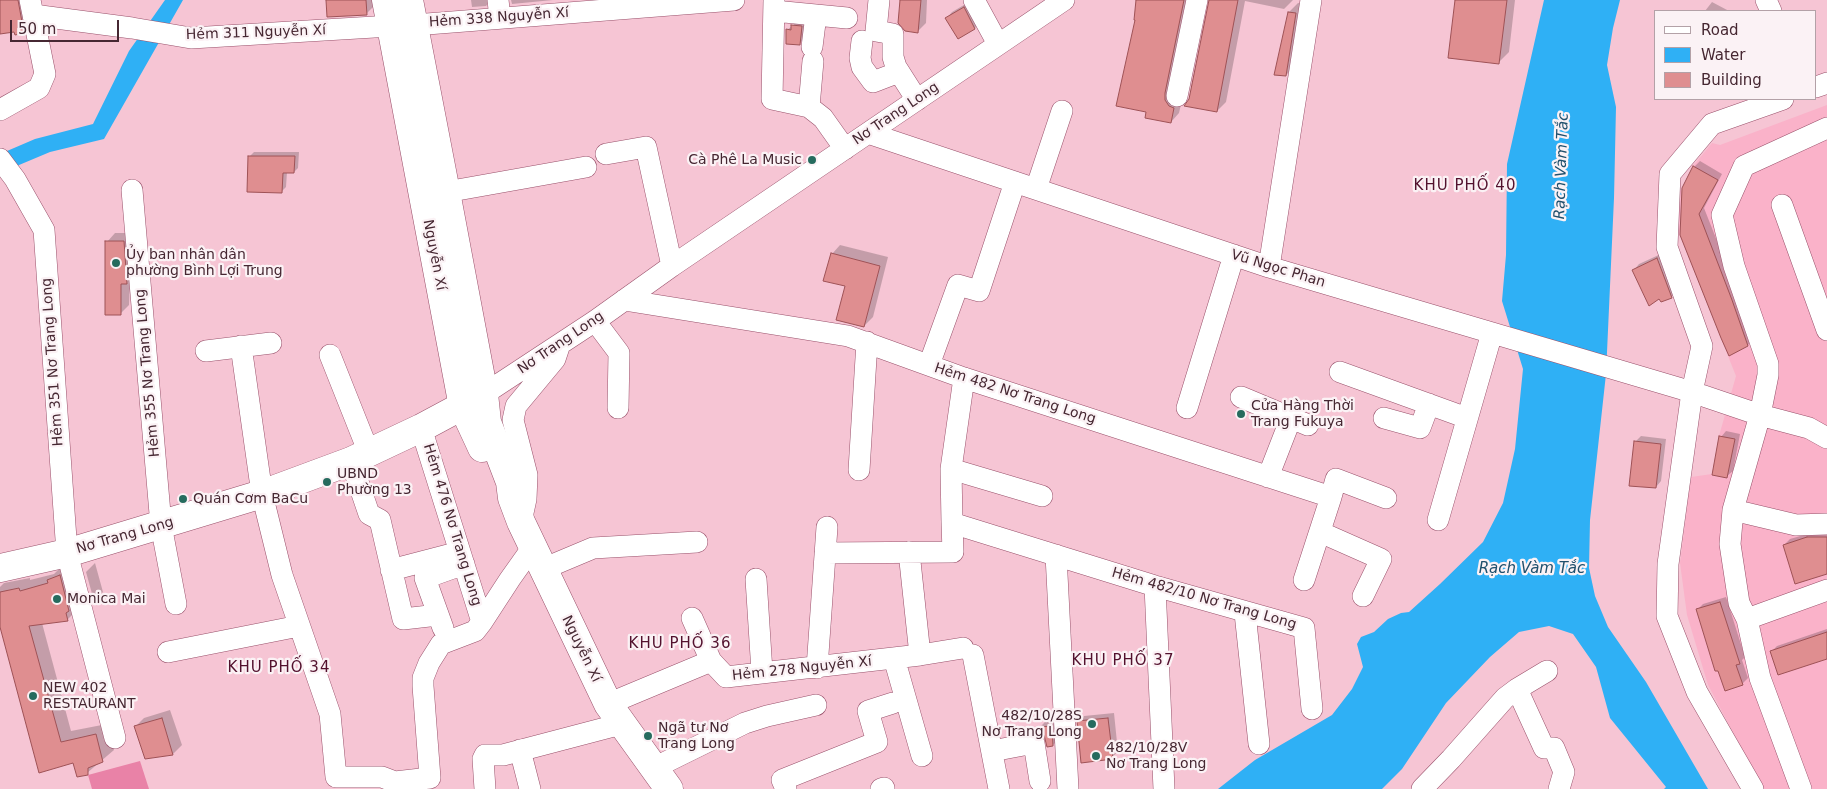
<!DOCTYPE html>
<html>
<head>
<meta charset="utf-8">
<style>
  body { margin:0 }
  #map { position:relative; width:1827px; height:789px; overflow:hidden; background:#f6c5d4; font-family:"DejaVu Sans",sans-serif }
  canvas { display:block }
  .legend { position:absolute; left:1654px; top:10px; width:162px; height:90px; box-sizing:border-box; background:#fbf2f5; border:1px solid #b3a1a7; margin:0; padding:6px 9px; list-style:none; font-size:15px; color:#462732 }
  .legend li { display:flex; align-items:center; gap:10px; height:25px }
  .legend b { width:25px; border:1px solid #b3a1a7 }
  .scale { position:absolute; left:10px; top:20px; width:109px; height:22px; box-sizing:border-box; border:2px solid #462732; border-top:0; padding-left:6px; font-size:15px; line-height:18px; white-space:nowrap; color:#462732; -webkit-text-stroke:4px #fbf2f5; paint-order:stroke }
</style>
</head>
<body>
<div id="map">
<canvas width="1827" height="789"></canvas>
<ul class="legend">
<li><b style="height:6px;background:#fff"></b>Road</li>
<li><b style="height:14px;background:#2fb0f5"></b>Water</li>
<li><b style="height:14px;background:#df8e90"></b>Building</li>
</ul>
<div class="scale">50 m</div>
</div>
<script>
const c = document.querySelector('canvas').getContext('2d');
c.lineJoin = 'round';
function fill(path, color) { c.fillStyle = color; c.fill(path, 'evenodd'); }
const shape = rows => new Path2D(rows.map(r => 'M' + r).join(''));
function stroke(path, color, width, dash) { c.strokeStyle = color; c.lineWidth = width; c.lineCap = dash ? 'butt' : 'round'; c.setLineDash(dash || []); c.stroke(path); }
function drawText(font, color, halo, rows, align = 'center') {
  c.font = font + ' "DejaVu Sans",sans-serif'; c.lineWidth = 4.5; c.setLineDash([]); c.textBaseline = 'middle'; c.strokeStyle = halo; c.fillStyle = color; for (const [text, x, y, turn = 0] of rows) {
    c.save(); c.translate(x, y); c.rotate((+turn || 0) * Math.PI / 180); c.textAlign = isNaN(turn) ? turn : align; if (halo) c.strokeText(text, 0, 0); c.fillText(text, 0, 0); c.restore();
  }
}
fill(shape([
  [1827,105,1827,789,1763,789,1708,685,1687,615,1680,563,1691,477,1712,474,1719,436,1736,376,1670,211,1693,166,1712,143,1720,145]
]), '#fab2c9');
fill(shape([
  [140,761,149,789,92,789,88,775]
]), '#e982a7');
fill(shape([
  [165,0,183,0,104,139,50,152,0,173,0,154,35,139,93,124,129,51],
  [1544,0,1620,0,1613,28,1607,65,1616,107,1614,198,1606,374,1590,520,1589,568,1595,596,1608,627,1646,682,1708,789,1664,789,1666,787,1610,718,1596,667,1573,634,1549,626,1519,632,1490,657,1446,703,1402,769,1382,789,1218,789,1255,760,1332,715,1352,689,1363,667,1357,644,1361,637,1374,632,1388,619,1401,613,1409,612,1440,584,1483,542,1503,503,1515,449,1523,369,1502,301,1506,255,1507,164]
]), '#2fb0f5');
fill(shape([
  [0,0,25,0,29,26,23,32,15,31,0,33],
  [327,0,375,0,375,5,366,14],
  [471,0,491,0,486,6,472,7],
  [511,0,553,0,512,4],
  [902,0,927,0,926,23,918,31],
  [1137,0,1190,0,1182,100,1179,113,1171,122,1137,18],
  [1210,0,1293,0,1284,9,1245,1,1226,102,1217,111,1190,99],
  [1457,0,1515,0,1509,52,1498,63],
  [969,2,980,22,975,28,958,37,947,18,952,12],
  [1712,2,1729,11,1705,11],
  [1298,3,1304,4,1295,66,1286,75,1289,12],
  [797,22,806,22,803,40,799,44,787,30],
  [254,152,299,152,298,168,294,172,287,172,286,187,281,192,250,156],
  [1700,161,1722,174,1704,208,1738,294,1753,339,1748,345,1730,354,1681,235,1694,167],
  [115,233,132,233,129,305,120,314,107,242],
  [840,245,888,257,873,317,864,326,832,254],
  [1663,253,1677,291,1671,297,1634,270,1639,264],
  [1726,431,1740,434,1733,471,1727,476,1721,437],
  [1641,436,1666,439,1661,481,1656,487,1635,442],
  [1827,531,1827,573,1784,545,1790,539,1814,532],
  [95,563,103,592,94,601,86,572],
  [71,565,79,608,68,619,42,623,71,731,107,724,114,750,87,773,74,761,40,771,0,622,0,587,4,583,30,578,30,580,54,574,59,569],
  [1726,597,1745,657,1742,660,1748,678,1742,684,1719,669,1697,610,1703,604],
  [1827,629,1827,658,1771,652,1777,646],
  [170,710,182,745,173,754,146,758,136,726,144,718],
  [1114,713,1118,752,1112,757,1078,722,1084,716],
  [1057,721,1058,740,1053,745,1039,728,1045,722]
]), '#0003');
const building = shape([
  [0,0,18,0,24,33,15,35,14,32,0,34,0,0],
  [326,0,366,0,367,15,327,17,326,0],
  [900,0,921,0,918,33,905,31,898,23,900,0],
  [1136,0,1184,0,1165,93,1165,100,1169,106,1174,108,1171,123,1145,118,1146,112,1116,106,1135,20,1134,20,1136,0],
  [1209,0,1238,0,1217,112,1184,106,1189,99,1209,0],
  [1455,0,1507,0,1499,64,1448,58,1455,0],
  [964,7,975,29,958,39,945,18,964,7],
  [1288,12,1296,13,1286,76,1274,75,1288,12],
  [791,25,802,26,800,45,786,44,786,29,791,30,791,25],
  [248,156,295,156,294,173,283,173,282,193,247,192,248,156],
  [1693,166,1718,180,1699,214,1732,300,1748,346,1729,356,1721,338,1680,235,1682,188,1693,166],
  [105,241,124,241,127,284,121,284,121,315,105,315,105,241],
  [831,253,880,266,864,327,836,320,845,286,823,281,831,253],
  [1657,258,1672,298,1661,302,1659,299,1649,306,1632,270,1657,258],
  [1719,436,1735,439,1727,478,1712,475,1719,436],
  [1634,441,1661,444,1656,488,1629,486,1634,441],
  [1807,537,1827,537,1827,574,1795,584,1783,545,1807,537],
  [60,575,69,611,66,613,68,621,29,626,61,742,96,734,103,762,88,768,88,775,77,777,73,763,39,773,0,627,0,592,19,588,20,591,48,583,47,580,60,575],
  [1720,602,1740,664,1736,665,1743,685,1725,691,1718,671,1715,671,1696,609,1720,602],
  [1827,632,1827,659,1778,675,1770,651,1827,632],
  [162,718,173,755,145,759,134,726,162,718],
  [1108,718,1113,759,1081,763,1077,721,1108,718],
  [1052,726,1053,746,1047,747,1044,735,1038,731,1038,727,1052,726]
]);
fill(building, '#df8e90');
stroke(building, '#9e5256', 1);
const minor = shape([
  [498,0,500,18],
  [774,0,772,99,809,107,823,118,845,149],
  [879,0,876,31,893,34,893,57,896,67,917,100],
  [974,0,998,44],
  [1766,0,1771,11],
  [774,11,847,18],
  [33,15,132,28,191,38,391,26],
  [414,25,734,0],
  [862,41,860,58,862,67,873,82,899,72],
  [812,47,816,15],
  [1816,87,1827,83],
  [1177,96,1197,0],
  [809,107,813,61],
  [0,110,39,88,45,74,30,0],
  [1827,128,1744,166,1722,215,1734,266,1768,364,1768,375,1760,415,1733,510,1796,525,1827,524],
  [868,133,1269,267,1692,392,1760,415,1809,428,1827,438],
  [606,154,646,147,672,266],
  [0,159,15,179,44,230,67,553,115,738],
  [1036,189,1062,111],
  [132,190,161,525,176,604],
  [446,192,586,167],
  [1782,205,1827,330],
  [1269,267,1311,0],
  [624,300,848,336,964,378,1331,497,1336,479,1386,498],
  [595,321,619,353,618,408],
  [241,346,262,494,282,575,330,714,336,777,382,777,395,782,430,778,423,686,423,678,429,663,441,644,475,631,482,622,510,579,532,548],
  [206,351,271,343],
  [330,355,369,453],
  [929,365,958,285,979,291,1015,182],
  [1340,372,1467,418],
  [964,378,951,469,952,523,1155,586,1304,628,1312,709],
  [484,394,595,321,672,266,1064,0],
  [1241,397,1308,425],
  [1187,408,1234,255],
  [1384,418,1420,428,1429,404],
  [421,428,482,622],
  [351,461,369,514,380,520,403,619,438,615],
  [951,469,1042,496],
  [859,470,867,342],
  [1268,477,1291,418],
  [1733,510,1730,544,1739,603,1747,619,1760,678,1801,789],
  [1438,520,1492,333],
  [521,522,526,499,527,475,513,420,516,406,555,359,559,347],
  [1320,532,1381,559,1363,596],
  [909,552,920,655],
  [825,553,953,552,952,523],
  [1056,555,1068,789],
  [543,569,593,548,697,542],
  [391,570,460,552],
  [756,579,762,672],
  [1304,580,1331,497],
  [1155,586,1164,789],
  [1245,613,1259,744],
  [692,618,711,661],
  [1747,619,1827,590],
  [443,628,425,578,464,564],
  [168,652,299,626],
  [973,655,999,789],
  [894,658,922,756],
  [817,668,827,527],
  [1517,689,1544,748,1554,748,1564,772,1559,789],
  [608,704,711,661,726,677,920,655,963,648],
  [520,750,530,789],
  [992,751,1034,743,1040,781],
  [654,768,745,723,767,716,816,705],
  [485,789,483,759,485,755,503,755,621,724],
  [786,789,782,780,877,742,868,711,893,703],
  [881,789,884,788],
  [1422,789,1451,759,1505,698,1517,689,1547,671],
  [1753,789,1697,692,1667,616,1668,564,1692,392,1702,346,1667,247,1670,174,1712,124,1783,99]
]);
const major = shape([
  [386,0,463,407,482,448],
  [409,0,446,192,484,394,487,422,510,482,512,498,521,522,608,704,669,789],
  [0,568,67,553,262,494,351,461,421,428,477,398]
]);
stroke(minor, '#99516b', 22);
stroke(major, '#99516b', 29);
stroke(minor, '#fff', 21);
stroke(major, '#fff', 28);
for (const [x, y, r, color] of [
  [812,160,5,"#266b5e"],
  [116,263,5,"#266b5e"],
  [1241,414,5,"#266b5e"],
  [327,482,5,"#266b5e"],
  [183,499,5,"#266b5e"],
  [57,599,5,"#266b5e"],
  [33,696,5,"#266b5e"],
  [1092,724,5,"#266b5e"],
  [648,736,5,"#266b5e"],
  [1096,756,5,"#266b5e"]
]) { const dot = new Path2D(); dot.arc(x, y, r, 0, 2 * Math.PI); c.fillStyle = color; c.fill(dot); stroke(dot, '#fbf2f5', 2); }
drawText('14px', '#462732', '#fbf2f5', [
  ["Hẻm 338 Nguyễn Xí",499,18,-4],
  ["Hẻm 311 Nguyễn Xí",256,33,-2],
  ["Nơ Trang Long",896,114,-34],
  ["Nguyễn Xí",434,255,79],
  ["Vũ Ngọc Phan",1278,269,17],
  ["Nơ Trang Long",561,343,-34],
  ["Hẻm 351 Nơ Trang Long",53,362,-94],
  ["Hẻm 355 Nơ Trang Long",148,373,-95],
  ["Hẻm 482 Nơ Trang Long",1015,394,18],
  ["Hẻm 476 Nơ Trang Long",452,525,73],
  ["Nơ Trang Long",125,536,-16],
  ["Hẻm 482/10 Nơ Trang Long",1204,599,16],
  ["Nguyễn Xí",581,649,64],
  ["Hẻm 278 Nguyễn Xí",802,669,-6]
]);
drawText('14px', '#462732', '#fbf2f5', [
  ["Cà Phê La Music",802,160,"right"],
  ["Ủy ban nhân dân",126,255],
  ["phường Bình Lợi Trung",126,271],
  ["Cửa Hàng Thời",1251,406],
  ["Trang Fukuya",1251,422],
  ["UBND",337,474],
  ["Phường 13",337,490],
  ["Quán Cơm BaCu",193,499],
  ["Monica Mai",67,599],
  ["NEW 402",43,688],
  ["RESTAURANT",43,704],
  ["482/10/28S",1082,716,"right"],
  ["Nơ Trang Long",1082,732,"right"],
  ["Ngã tư Nơ",658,728],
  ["Trang Long",658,744],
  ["482/10/28V",1106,748],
  ["Nơ Trang Long",1106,764]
], 'left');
drawText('italic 15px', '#20506d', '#fbf2f5', [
  ["Rạch Vàm Tắc",1562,166,-88],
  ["Rạch Vàm Tắc",1532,569]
]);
c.letterSpacing = '1px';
drawText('15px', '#53112e', '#fbf2f5', [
  ["KHU PHỐ 40",1465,186],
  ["KHU PHỐ 36",680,644],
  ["KHU PHỐ 37",1123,661],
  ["KHU PHỐ 34",279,668]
]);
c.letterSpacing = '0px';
</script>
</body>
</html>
